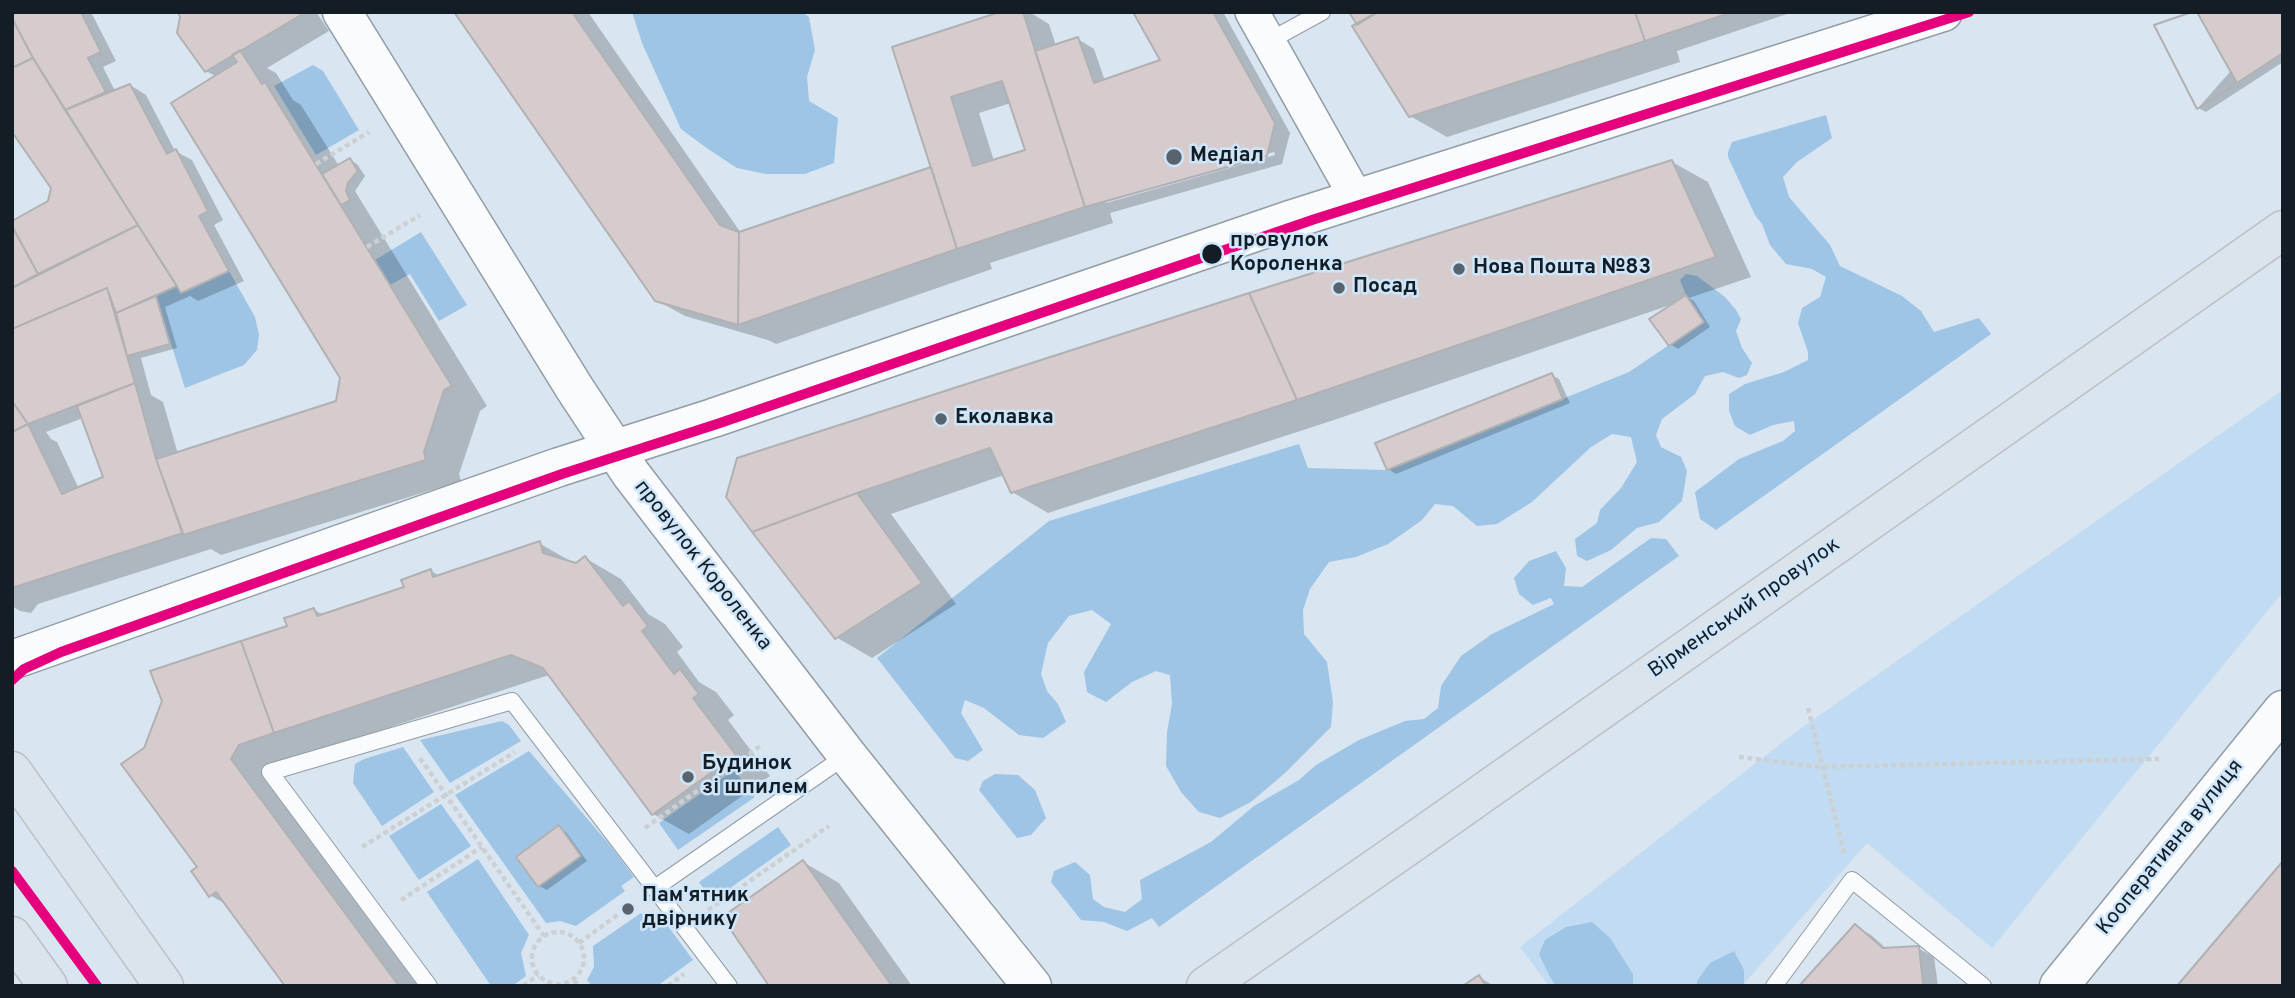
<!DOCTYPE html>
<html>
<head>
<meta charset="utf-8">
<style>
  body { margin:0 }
  #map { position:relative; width:2295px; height:998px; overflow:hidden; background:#d9e5f0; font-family:Overpass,sans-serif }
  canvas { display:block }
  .frame { position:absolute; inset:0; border:14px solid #131d26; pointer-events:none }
</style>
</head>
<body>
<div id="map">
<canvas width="2295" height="998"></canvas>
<div class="frame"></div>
</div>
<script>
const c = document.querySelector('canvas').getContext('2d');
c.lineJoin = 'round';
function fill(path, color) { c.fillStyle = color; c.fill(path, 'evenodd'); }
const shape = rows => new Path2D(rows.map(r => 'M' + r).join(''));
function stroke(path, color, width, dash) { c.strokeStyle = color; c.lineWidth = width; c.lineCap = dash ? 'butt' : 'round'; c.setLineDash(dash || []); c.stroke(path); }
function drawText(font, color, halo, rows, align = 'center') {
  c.font = font + ' Overpass,sans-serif'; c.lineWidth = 5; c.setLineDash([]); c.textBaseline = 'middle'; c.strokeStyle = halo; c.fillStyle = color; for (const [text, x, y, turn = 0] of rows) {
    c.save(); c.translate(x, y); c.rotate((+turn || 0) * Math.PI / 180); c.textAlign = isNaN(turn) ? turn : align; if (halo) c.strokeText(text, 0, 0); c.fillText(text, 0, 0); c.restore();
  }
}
fill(shape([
  [2283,390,2283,592,1992,948,1867,843,1742,986,1549,986,1520,947,1797,731]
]), '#c1dcf2');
fill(shape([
  [632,12,802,12,809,17,815,50,807,77,809,101,838,118,834,163,805,174,766,174,737,168,708,149,681,129,642,43],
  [313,65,323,71,359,130,316,155,274,86],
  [1826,115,1832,138,1797,162,1783,177,1789,197,1830,245,1840,266,1902,296,1921,311,1934,332,1979,318,1991,334,1716,530,1700,519,1695,492,1739,459,1783,441,1795,431,1794,421,1773,425,1750,435,1735,426,1729,411,1729,394,1745,384,1784,372,1808,360,1808,352,1798,323,1802,308,1820,297,1826,277,1812,269,1786,264,1770,245,1762,224,1755,215,1728,157,1728,152,1732,142],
  [421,232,467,305,439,321,410,274,390,285,375,260],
  [229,271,255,317,259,335,257,350,244,365,185,388,156,296,177,286,181,293],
  [1686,274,1697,276,1725,297,1736,310,1741,319,1736,331,1742,348,1752,363,1747,375,1739,378,1723,372,1705,376,1695,394,1662,419,1656,435,1661,447,1681,457,1687,471,1682,501,1659,522,1637,528,1611,550,1587,561,1577,556,1575,539,1597,523,1600,510,1621,488,1637,462,1631,437,1612,434,1591,447,1532,502,1497,524,1477,526,1453,506,1435,504,1422,520,1388,544,1356,557,1329,562,1310,589,1303,610,1304,634,1327,662,1333,702,1331,727,1285,773,1251,802,1220,818,1199,812,1181,792,1166,766,1167,732,1172,704,1170,675,1156,671,1132,682,1106,702,1087,692,1084,672,1111,624,1092,610,1069,616,1048,643,1041,674,1047,691,1058,704,1066,722,1043,738,1019,735,984,708,965,700,961,713,983,750,968,761,955,758,877,658,1049,521,1299,444,1308,468,1387,470,1629,372,1703,322,1686,295,1680,280],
  [1651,538,1666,539,1679,556,1159,927,1152,918,1127,931,1104,922,1081,920,1051,882,1054,871,1075,862,1090,875,1093,899,1104,907,1125,912,1142,899,1140,880,1211,842,1254,806,1299,780,1316,765,1359,740,1405,721,1424,719,1438,708,1441,686,1461,656,1492,634,1554,604,1551,598,1533,605,1519,594,1514,578,1529,561,1556,551,1566,568,1564,586,1582,587],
  [502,721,509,725,521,741,450,783,420,740],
  [403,747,434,792,382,826,353,783,355,764,364,759],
  [529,751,609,844,634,877,621,886,625,891,576,926,560,921,546,923,455,795],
  [734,770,755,797,678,850,659,823],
  [995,774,1018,775,1035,790,1046,818,1031,835,1017,838,979,790,983,781],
  [441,804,471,846,419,880,389,836],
  [778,827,791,845,712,901,699,882],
  [478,859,529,935,521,953,526,976,512,986,491,986,427,892],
  [641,913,651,926,662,918,693,960,657,986,592,986,587,980,594,967,593,946],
  [1592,922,1610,938,1633,974,1633,986,1556,986,1550,977,1539,954,1545,940,1566,927],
  [1734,951,1744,970,1744,986,1697,986,1697,981,1710,963]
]), '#9ec5e6');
fill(shape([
  [12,12,91,12,116,61,103,67,115,91,130,85,146,95,175,151,192,160,223,220,214,225,244,281,198,301,190,296,165,307,177,348,141,358,151,395,163,402,178,454,338,402,342,378,217,77,206,71,180,12,316,12,329,31,267,68,276,73,293,100,301,105,339,166,350,160,357,164,365,176,355,191,487,406,480,411,459,474,461,481,221,555,211,549,38,604,31,613,20,611,12,606,12,223,50,202,53,188],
  [83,418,105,478,79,489,57,442,51,439,46,432],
  [456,12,588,12,741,233,933,168,894,48,1006,12,1029,12,1049,24,1056,46,1078,39,1094,49,1105,81,1163,61,1135,12,1223,12,1290,133,1282,164,1110,213,1113,223,990,263,992,269,776,344,768,340,685,316,656,300],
  [1011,103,1027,151,994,161,979,113],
  [1274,152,1275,155,1106,203,1106,200],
  [1351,12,1793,12,1677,51,1680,62,1447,137,1410,116],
  [2283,12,2283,62,2206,112,2198,108],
  [1672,162,1708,182,1751,277,1689,298,1694,301,1710,327,1678,349,1670,344,1673,304,1334,420,1048,513,1012,492,1004,475,891,514,956,604,872,658,836,637,728,496],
  [1551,375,1559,379,1570,403,1396,474,1388,469],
  [539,543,577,565,585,558,621,579,648,614,665,624,683,647,677,652,699,682,716,692,734,715,728,720,770,776,689,834,653,814,549,675,275,765,266,781,418,986,287,986,227,905,210,895,146,749,289,627,314,610,324,615,406,588,431,571,440,576],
  [559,828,566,832,587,861,547,890,539,886],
  [803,862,839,883,912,986,771,986],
  [1855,926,1871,935,1888,950,1918,948,1934,957,1938,986,1801,986],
  [1479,977,1494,986,1465,986]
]), '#0003');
const building = shape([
  [12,12,81,12,101,52,88,58,106,92,65,110,33,58,12,18,12,12],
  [178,12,300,12,301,15,205,72,177,33,180,17,178,12],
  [454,12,572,12,720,225,739,232,738,325,655,301,454,12],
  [1000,12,1023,12,1085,207,957,249,892,47,1000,12],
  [1002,81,1025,150,973,166,951,97,1002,81],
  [1133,12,1213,12,1275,123,1267,156,1085,207,1035,51,1078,37,1094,83,1160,60,1133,12],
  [1349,12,1378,12,1357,25,1349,12],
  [1378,12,1635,12,1645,41,1409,117,1352,26,1378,12],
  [1635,12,1733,12,1645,41,1635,12],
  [2192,12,2283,12,2283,53,2197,109,2154,25,2192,12],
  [2192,12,2197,12,2237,83,2197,109,2154,25,2192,12],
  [12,18,33,58,12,68,12,18],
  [240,50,262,84,265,82,452,386,444,390,424,452,426,460,183,535,156,459,336,401,340,378,171,103,237,62,232,55,240,50],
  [33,58,138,225,38,274,12,226,12,221,48,201,51,188,12,132,12,68,33,58],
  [130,84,167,154,176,149,208,211,199,216,229,271,181,293,65,110,130,84],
  [350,158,358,171,348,183,346,191,350,200,341,205,322,174,350,158],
  [1672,160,1716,257,1297,400,1249,293,1672,160],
  [931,167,957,249,738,325,739,232,931,167],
  [138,225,177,286,116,313,107,288,12,329,12,288,138,225],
  [12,226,38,274,12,288,12,226],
  [107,288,135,383,28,424,12,401,12,329,107,288],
  [1249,293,1297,400,1011,493,990,448,857,493,752,532,726,497,737,458,1249,293],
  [1686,295,1704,322,1669,346,1649,319,1686,295],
  [156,296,170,344,127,356,116,313,156,296],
  [1552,373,1563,399,1387,470,1375,443,1552,373],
  [135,383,156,459,183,533,12,588,12,432,28,424,62,494,71,490,103,477,77,406,135,383],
  [12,401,28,424,12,432,12,401],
  [857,493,922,583,835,639,752,532,857,493],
  [540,541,543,553,576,563,585,556,623,606,629,601,648,626,642,631,674,674,680,669,699,694,693,698,736,755,652,815,543,668,511,655,274,733,241,641,287,626,284,618,291,616,314,608,317,616,404,587,401,580,431,569,433,577,540,541],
  [241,641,274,733,239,745,231,759,399,986,285,986,216,892,209,897,205,891,191,871,197,867,121,764,144,748,162,701,150,671,241,641],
  [559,825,581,856,538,887,516,857,559,825],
  [803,860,845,920,892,986,769,986,722,917,803,860],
  [2283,861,2283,986,2177,986,2283,861],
  [1855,924,1883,948,1919,946,1923,984,1925,986,1799,986,1855,924],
  [1479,975,1486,986,1463,986,1464,985,1479,975]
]);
fill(building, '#d6cccd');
stroke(building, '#b1b0b3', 2);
const lane = shape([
  [1269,41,1322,12],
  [655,888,847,755],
  [429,986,270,772,512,701,729,986],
  [1774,986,1852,880,1983,986]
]);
const street = shape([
  [1252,12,1357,199]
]);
const secondary = shape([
  [342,12,575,389,631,474,847,755,1032,986],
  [12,660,559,467,713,418,1293,219,1943,12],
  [2059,986,2283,710]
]);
const primary = shape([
  [12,771,164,986],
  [12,936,48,986],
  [1206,986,1409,845,2283,230]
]);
stroke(lane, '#929ca5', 18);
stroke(street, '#929ca5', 36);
stroke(secondary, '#929ca5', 41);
stroke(primary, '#b9c0c6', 41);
stroke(shape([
  [316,164,369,132],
  [367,247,420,215],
  [1808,708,1844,853],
  [1739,757,1821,767,2159,759],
  [420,758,544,936],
  [645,828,763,744],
  [362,847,515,752],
  [401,900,482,847],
  [708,910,829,826],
  '532 958a26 26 0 1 1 52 0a26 26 0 1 1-52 0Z',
  [579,943,620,913],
  [574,980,578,986],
  [523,986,538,975],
  [668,986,684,974]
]), '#ccd0d3', 4.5, [5, 3.5]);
stroke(lane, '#f9fbfd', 16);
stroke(street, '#f9fbfd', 33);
stroke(secondary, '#f9fbfd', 38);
stroke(primary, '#dbe4eb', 38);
stroke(shape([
  [12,680,24,669,61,652,562,474,717,424,1315,219,1969,12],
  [12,871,97,986]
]), '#e5007d', 10);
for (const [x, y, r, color] of [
  [1174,157,9,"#58636d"],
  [1212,254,11,"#131d26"],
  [1459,269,7,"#58636d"],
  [1339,288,7,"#58636d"],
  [941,419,7,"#58636d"],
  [688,777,7,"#58636d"],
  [628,909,7,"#58636d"]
]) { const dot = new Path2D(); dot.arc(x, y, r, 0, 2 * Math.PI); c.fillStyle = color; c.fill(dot); stroke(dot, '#cfe6fa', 2.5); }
drawText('bold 21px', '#131d26', '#cfe6fa', [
  ["Медіал",1190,157],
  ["Нова Пошта №83",1473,269],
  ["Посад",1353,288],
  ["Еколавка",955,419],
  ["Будинок",702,765],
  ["зі шпилем",702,789],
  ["Пам'ятник",642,897],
  ["двірнику",642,921]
], 'left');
drawText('bold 21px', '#131d26', '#cfe6fa', [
  ["провулок",1230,242],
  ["Короленка",1230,266]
], 'left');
drawText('21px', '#131d26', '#cfe6fa', [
  ["провулок Короленка",702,566,52],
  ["Вірменський провулок",1745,609,-35],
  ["Кооперативна вулиця",2171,848,-51]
]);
</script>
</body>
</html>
